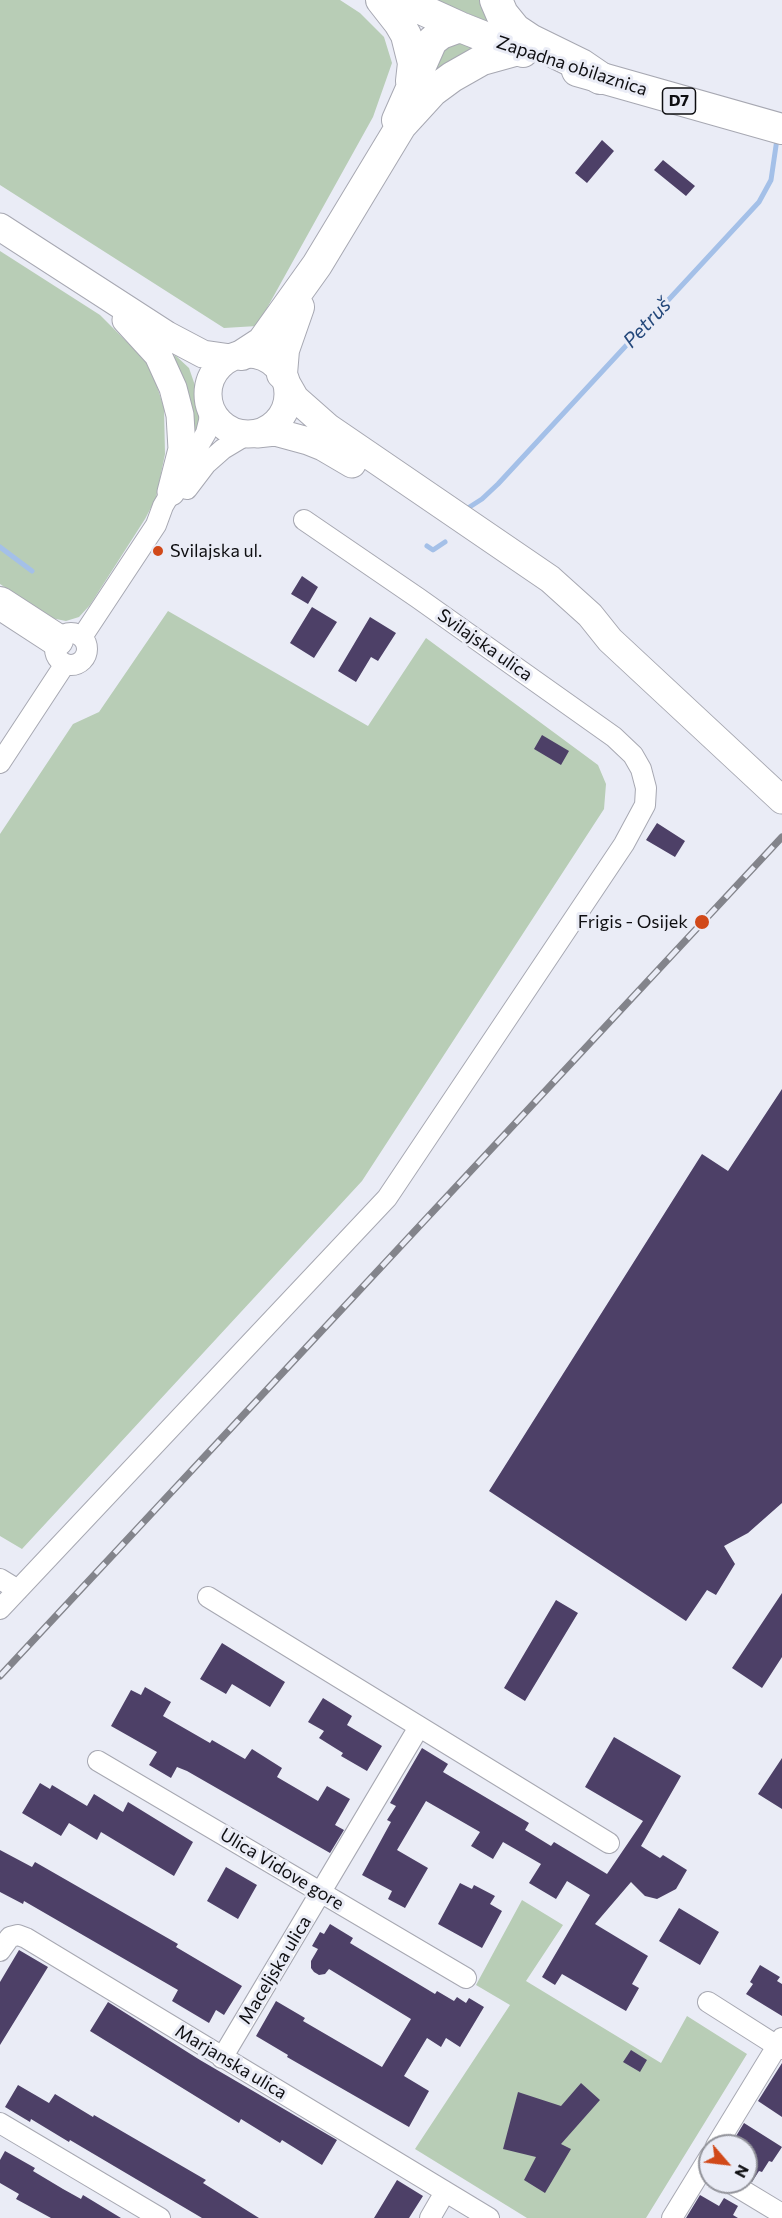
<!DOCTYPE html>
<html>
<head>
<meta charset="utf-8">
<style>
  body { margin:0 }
  #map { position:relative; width:782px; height:2218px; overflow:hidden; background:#eaecf6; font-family:Commissioner,sans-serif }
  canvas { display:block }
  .north { position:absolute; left:698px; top:2134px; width:60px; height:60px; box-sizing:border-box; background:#eaecf6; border:2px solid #92939a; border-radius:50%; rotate:118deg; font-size:16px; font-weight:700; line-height:24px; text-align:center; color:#0e0e11 }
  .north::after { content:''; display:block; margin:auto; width:21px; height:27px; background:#d14919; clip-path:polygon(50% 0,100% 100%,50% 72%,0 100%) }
</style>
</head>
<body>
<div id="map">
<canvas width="782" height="2218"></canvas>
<div class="north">N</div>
</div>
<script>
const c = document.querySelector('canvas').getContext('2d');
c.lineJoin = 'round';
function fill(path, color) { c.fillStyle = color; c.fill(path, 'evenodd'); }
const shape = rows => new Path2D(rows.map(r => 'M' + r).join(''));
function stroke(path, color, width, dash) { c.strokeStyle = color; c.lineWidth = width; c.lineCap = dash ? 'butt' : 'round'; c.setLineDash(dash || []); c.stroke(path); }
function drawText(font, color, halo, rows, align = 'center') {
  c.font = font + ' Commissioner,sans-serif'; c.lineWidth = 6; c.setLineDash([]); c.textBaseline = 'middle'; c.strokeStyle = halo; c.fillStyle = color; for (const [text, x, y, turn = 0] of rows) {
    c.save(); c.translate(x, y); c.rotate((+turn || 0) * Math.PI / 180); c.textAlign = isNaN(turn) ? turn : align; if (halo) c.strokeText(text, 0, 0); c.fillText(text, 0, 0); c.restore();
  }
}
fill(shape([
  [0,0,340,0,360,13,384,37,392,63,373,117,257,326,224,328,0,185],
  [436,0,486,0,505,29],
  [452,38,480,50,434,77,431,56],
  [0,251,100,315,150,365,164,408,165,454,156,498,145,519,90,605,79,617,66,621,51,618,0,584],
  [175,355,189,368,200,400,202,420,193,443,171,361],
  [168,611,368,726,426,638,598,765,606,784,604,809,362,1181,22,1549,0,1536,0,834,73,724,99,712],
  [522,1900,563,1925,526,1981,661,2063,687,2016,747,2054,646,2218,527,2218,415,2149,510,2005,476,1985]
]), '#b8cdb6');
stroke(shape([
  [468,508,482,499,498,484,759,202,771,180,777,139],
  [427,546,433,550,445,542],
  [0,547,32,571]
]), '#a4c0e8', 5);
fill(shape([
  [602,140,614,151,587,183,575,173],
  [663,160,695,186,686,196,654,170],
  [302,576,318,587,308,604,291,594],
  [312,607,337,622,314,658,290,643],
  [370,617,396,633,378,661,371,657,356,682,338,671],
  [542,735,569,751,561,765,534,749],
  [657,823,685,841,675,857,646,840],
  [782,1089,782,1503,748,1533,724,1546,735,1564,716,1595,707,1590,686,1621,489,1491,702,1154,728,1171],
  [782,1593,782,1657,762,1688,732,1668],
  [556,1600,578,1613,525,1701,504,1688],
  [222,1643,285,1682,270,1707,232,1684,226,1694,200,1679],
  [145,1687,171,1702,163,1716,210,1743,212,1740,245,1759,252,1749,282,1768,277,1777,318,1801,327,1786,350,1799,335,1825,344,1830,330,1853,187,1771,177,1767,171,1778,149,1765,157,1752,111,1726,131,1690,141,1695],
  [323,1698,352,1716,347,1725,382,1746,367,1771,341,1756,343,1753,319,1738,324,1731,308,1722],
  [614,1737,681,1776,641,1846,660,1858,663,1855,687,1870,676,1889,657,1899,645,1896,631,1882,595,1924,648,1956,632,1984,639,1988,626,2011,562,1974,555,1985,542,1977,590,1895,567,1881,556,1899,529,1883,541,1864,503,1842,493,1859,471,1846,480,1832,426,1801,397,1850,428,1868,405,1908,388,1899,392,1891,362,1875,391,1822,387,1820,396,1806,390,1803,422,1748,448,1764,443,1772,529,1823,525,1830,551,1846,554,1842,607,1874,643,1821,585,1787],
  [782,1758,782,1809,758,1794],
  [40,1783,50,1789,52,1785,87,1806,94,1794,123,1812,128,1802,193,1842,174,1876,101,1832,97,1840,69,1823,61,1836,22,1813],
  [0,1850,32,1867,35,1862,178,1944,176,1947,242,1986,224,2015,216,2010,209,2023,172,2001,178,1990,24,1901,23,1904,0,1892],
  [226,1867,257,1885,238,1919,207,1901],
  [460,1883,472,1889,474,1885,495,1896,490,1904,502,1911,482,1948,438,1924],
  [679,1908,719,1932,700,1965,659,1941],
  [330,1924,353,1938,350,1943,435,1994,437,1991,454,2001,457,1997,466,2003,469,1998,484,2007,460,2047,446,2038,441,2047,427,2038,404,2076,429,2091,409,2127,287,2057,288,2055,256,2036,276,2001,305,2018,303,2021,382,2067,411,2019,329,1969,325,1974,319,1975,314,1972,311,1968,311,1961,318,1949,312,1946,320,1932,324,1934],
  [19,1950,48,1967,0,2045,0,1982],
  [760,1965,780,1977,777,1981,782,1984,782,2016,746,1994,753,1984,750,1982],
  [108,2002,200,2060,337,2140,322,2165,282,2140,280,2143,241,2119,239,2123,90,2031],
  [631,2050,647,2060,640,2072,623,2062],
  [782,2063,782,2117,758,2101],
  [581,2083,600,2100,561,2144,571,2149,545,2193,524,2180,536,2157,503,2149,518,2092,561,2106],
  [18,2085,49,2103,55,2094,93,2117,94,2115,206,2180,203,2183,259,2218,202,2218,70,2140,69,2142,31,2119,30,2122,5,2107],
  [744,2123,782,2147,772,2162,769,2161,762,2172,759,2171,752,2182,746,2178,746,2146,730,2146],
  [5,2151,35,2168,33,2171,63,2189,81,2199,83,2195,121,2218,51,2218,16,2199,19,2194,0,2183,0,2160],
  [397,2180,423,2196,409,2218,374,2218],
  [700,2195,719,2206,724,2198,738,2206,733,2215,738,2218,686,2218]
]), '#4d4067');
const minor = shape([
  [187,489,206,464,223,449,248,434],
  '55 649a16 16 0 1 1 32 0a16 16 0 1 1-32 0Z',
  [82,637,156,525,163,506,206,433,209,421,210,408],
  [0,763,65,664],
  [0,1579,18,1590],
  [208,1597,609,1843],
  [0,1609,387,1198,624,844,645,805,646,788,641,769,633,755,614,737,418,598,304,520],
  [98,1761,466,1978],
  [0,1951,10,1937,18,1935,26,1938,489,2218],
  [708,2002,782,2049],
  [222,2058,419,1727],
  [0,2123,160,2218],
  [716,2146,782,2038],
  [729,2182,782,2214],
  [430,2218,445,2192],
  [672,2218,710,2156]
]);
const secondary = shape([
  [0,227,167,335,203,354,231,358],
  [126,320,158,355,173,388,180,415,182,449,171,492],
  '208 394a40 40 0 1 1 80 0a40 40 0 1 1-80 0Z',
  [287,384,295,398,329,428,550,579,590,615,610,640,782,800],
  [257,434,275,432,308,441,323,447,352,464]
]);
const primary = shape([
  [381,0,399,23,406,35,413,63,411,81],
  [401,0,460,27,523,52],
  [577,71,782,129],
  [397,120,432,41,441,34,460,27],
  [242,355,262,342,317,265,401,126,433,91,452,77,482,60,518,50],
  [282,374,284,350,299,307]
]);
const trunk = shape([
  [496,0,502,14,515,30,530,40,581,65,600,78],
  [0,603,57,640]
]);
stroke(minor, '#a7a8b2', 22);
stroke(secondary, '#a7a8b2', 29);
stroke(primary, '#a7a8b2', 32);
stroke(trunk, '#a7a8b2', 34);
stroke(minor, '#fff', 20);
stroke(secondary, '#fff', 27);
stroke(primary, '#fff', 30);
stroke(trunk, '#fff', 32);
const rail = shape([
  [0,1676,782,837]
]);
stroke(rail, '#83848b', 7);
stroke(rail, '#eaecf6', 4.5, [14]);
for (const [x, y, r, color] of [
  [158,551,6,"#d14919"],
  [702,922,8,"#d14919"]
]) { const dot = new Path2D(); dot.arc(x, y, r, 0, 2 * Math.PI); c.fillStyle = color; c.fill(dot); stroke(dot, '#eaecf6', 2); }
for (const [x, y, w] of [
  [679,101,33]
]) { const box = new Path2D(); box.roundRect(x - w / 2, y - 13, w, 26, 4.5); c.fillStyle = '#eaecf6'; c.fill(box); stroke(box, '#0e0e11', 1.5); }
drawText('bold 16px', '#0e0e11', null, [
  ["D7",679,101]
]);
drawText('18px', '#0e0e11', '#eaecf6', [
  ["Zapadna obilaznica",572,66,18],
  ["Svilajska ulica",485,645,35],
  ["Ulica Vidove gore",282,1869,31],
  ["Maceljska ulica",275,1970,-59],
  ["Marjanska ulica",231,2062,31]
]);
drawText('18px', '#0e0e11', '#eaecf6', [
  ["Svilajska ul.",170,551],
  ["Frigis - Osijek",688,922,"right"]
], 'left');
drawText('italic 20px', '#24487b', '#eaecf6', [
  ["Petruš",647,323,-47]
]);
</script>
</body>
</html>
